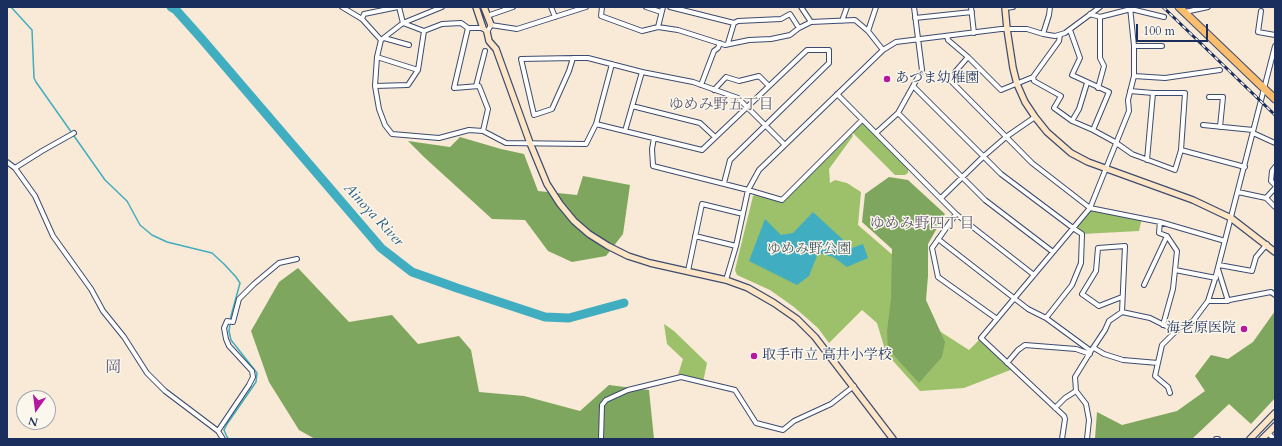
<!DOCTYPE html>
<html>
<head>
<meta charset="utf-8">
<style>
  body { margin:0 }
  #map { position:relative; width:1282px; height:446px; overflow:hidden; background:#f8ead6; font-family:Cardo,serif }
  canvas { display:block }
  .frame { position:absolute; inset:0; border:8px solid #1b2f5e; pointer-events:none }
  .north { position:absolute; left:16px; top:390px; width:40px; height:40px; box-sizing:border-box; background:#fbf7ec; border:1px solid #a1a7b3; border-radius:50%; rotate:194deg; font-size:11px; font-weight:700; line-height:16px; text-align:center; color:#1b2f5e }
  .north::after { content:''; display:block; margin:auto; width:14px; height:18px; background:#b5179e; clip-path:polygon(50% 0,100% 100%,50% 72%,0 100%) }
  .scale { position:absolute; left:1136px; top:24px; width:72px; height:18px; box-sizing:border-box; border:2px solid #1b2f5e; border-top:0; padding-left:5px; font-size:12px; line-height:14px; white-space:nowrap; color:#1b2f5e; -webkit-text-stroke:3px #fbf7ec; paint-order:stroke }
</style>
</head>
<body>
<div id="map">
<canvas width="1282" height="446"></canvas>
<div class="frame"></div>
<div class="north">N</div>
<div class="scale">100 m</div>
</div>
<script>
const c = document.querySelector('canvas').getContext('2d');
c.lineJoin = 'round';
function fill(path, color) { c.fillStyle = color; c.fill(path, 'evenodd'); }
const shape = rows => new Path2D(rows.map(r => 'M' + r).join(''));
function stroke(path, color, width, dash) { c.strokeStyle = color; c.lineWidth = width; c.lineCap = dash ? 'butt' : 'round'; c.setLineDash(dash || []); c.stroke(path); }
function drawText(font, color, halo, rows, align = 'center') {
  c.font = font + ' Cardo,"Noto Serif JP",serif'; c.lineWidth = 3; c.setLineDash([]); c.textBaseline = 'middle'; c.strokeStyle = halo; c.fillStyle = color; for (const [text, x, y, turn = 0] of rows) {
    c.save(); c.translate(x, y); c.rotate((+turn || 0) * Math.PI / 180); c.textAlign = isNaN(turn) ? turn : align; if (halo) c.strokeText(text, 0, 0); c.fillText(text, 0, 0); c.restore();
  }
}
fill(shape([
  [861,123,863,124,908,169,908,173,905,175,895,175,852,132],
  [852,134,853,136,829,169,830,183,835,180,847,183,861,192,858,225,895,257,933,327,969,350,981,338,1013,369,964,388,920,391,886,353,877,323,862,310,829,343,818,328,794,307,770,290,737,275,735,270,753,196,755,195,783,202],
  [1090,208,1142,218,1139,231,1082,234,1073,228],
  [664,324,674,331,707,363,703,382,677,378,683,359,667,344]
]), '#9dc06a');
fill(shape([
  [460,137,501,149,524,154,538,191,577,195,583,176,630,185,623,234,606,256,572,262,548,251,525,220,492,219,424,157,408,141,450,147],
  [889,177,908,180,945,214,928,244,928,276,926,300,945,342,942,357,919,383,888,349,887,331,891,299,892,249,862,222,865,194],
  [298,268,349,322,392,315,418,344,459,336,471,350,479,392,524,396,580,411,609,385,649,390,654,439,315,439,299,430,269,382,251,331,279,282],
  [1275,311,1275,398,1251,424,1229,404,1192,439,1095,439,1097,412,1122,425,1177,411,1205,391,1195,376,1211,355,1228,359,1253,342]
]), '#7ea65e');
fill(shape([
  [813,212,852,248,863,244,868,258,847,267,833,257,818,253,809,276,797,285,749,261,765,219,781,235,793,233]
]), '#41adc0');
stroke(shape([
  [11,7,32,30,34,78,36,82,105,180,127,201,140,225,152,235,167,242,212,253,224,264,236,277,240,283,231,316,229,331,231,340,257,373,256,382,227,424,224,430,227,437,229,439]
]), '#41adc0', 1.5);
stroke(shape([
  [171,7,176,10,201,38,381,248,412,272,457,288,545,317,569,318,624,303]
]), '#41adc0', 9);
const street = shape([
  [342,7,362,19,381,40,377,57,375,86,379,109,385,125,392,134,439,138,469,130,483,131,506,143,586,144,596,124,612,64],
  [399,7,403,23,424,31,442,24,461,23,468,28,483,28,487,32,491,25,517,29,586,7],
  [551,7,555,17],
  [602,7,601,16,642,31,658,27,678,30,725,45,749,40,771,39,790,35,799,28,811,22,855,20,868,31,883,50],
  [646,7,661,12],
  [670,7,734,23],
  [801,7,811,22],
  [971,7,974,33],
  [1005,8,1013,7],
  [1261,11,1258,32,1275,35],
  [1185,12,1208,7],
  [1090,14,1100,17,1100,58,1104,66,1098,88],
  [487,16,513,7],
  [1100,17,1131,9,1164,17],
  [915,18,972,12],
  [362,19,364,14,398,7],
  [842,21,847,7],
  [658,27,663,7],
  [468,28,454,88,479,86,488,109,483,131],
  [1070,30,1080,58,1072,75,1109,92,1093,130,1115,142,1132,154,1175,170,1181,150],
  [868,31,876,7],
  [1043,34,1049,15,1050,7],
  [947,36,948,40,968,57,1001,90,1033,77,1059,41,1060,35],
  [384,38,409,45],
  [381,40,403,23,442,7],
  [728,43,734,23,738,21,781,19,790,14,799,28],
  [1134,46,1162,46],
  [377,57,418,70],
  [968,57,949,79,1032,163,1090,208,1160,222,1225,241],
  [573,58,569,71,552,109,534,115,521,59,573,58,588,58,642,72,693,82,738,98,785,145],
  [1134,76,1165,78,1220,70],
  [1033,77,1034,81,1061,96,1054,108,1072,121],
  [1087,83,1079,109,1072,121,1093,130],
  [701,85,714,51,718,48,720,43],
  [375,86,408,85,418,70,424,31],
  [476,86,485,51],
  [913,86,1001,174,1073,228,1082,234,1081,263,1072,285,1046,318,1028,309,938,239],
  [714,90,726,77,739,81,759,76,769,86],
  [1130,91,1153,93,1185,93,1181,150,1245,167],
  [837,94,956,214,1034,275],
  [1209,97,1223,97,1220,127],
  [632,106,700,123,715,137],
  [898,113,985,200,1053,252],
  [596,124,702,150,807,50,829,50,829,63,730,160,724,183],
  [1203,125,1253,130],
  [625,131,642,72],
  [876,133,898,113,922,70,914,7],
  [1253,133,1275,143],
  [654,138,652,149,653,166,748,190,782,200,862,120],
  [1147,160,1153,93],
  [7,162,15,168,35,196,53,236,91,289,103,311,124,337,147,373,165,391,218,431,223,439],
  [1275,167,1272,171,1271,181,1275,185],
  [15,168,42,151,74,133],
  [1238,192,1266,198,1275,207],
  [941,198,984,156,1006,137,1035,117],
  [1266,198,1275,188],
  [956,214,932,248,938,277,997,319],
  [1160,222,1159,233,1167,236,1177,251,1173,289,1163,325],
  [695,236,736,246],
  [1219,265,1252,271,1256,257,1267,244],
  [1218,269,1228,301],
  [1175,270,1216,278],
  [688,271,702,204,743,214],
  [726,280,736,246,748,190,759,170,883,50,896,42,1001,29,1027,29,1043,34,1055,36,1065,33,1100,7],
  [1144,285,1167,236],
  [1122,297,1099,306,1082,294,1096,271,1098,248,1125,246,1122,312],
  [1208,301,1224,301,1271,292,1275,295],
  [1046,318,1091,351,1105,330,1109,321,1122,312,1150,318,1176,331],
  [1094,348,1104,354,1123,360,1158,363],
  [1007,363,1018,350,1025,345,1076,349,1090,354],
  [1170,393,1168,387,1155,376,1162,345,1176,331,1193,321,1208,301,1215,279,1275,46],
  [1055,408,1065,398,1076,391],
  [218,431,249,385,253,377,252,371,229,346,226,339,224,328,227,321,233,322,239,299,254,284,279,263,297,259],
  [1268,433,1274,439],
  [601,439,602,405,606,400,628,390,677,378,681,377,735,390,756,423,783,430,794,421,831,404,854,386],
  [1062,439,1065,419,1064,416,981,338,1090,208,1129,111,1128,100,1134,76,1134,46,1130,7],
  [1087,439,1089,420,1086,404,1076,391,1075,377,1091,351],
  [1216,439,1218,439]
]);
const secondary = shape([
  [476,7,483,28],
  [484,7,491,25],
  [1005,7,1007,29,1013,68,1017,84,1025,102,1035,117,1047,132,1071,153,1088,162,1193,200,1231,218,1275,252],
  [487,32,489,41,496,49,530,143,547,184,560,204,574,221,589,234,608,246,628,256,650,263,726,280,748,288,774,303,797,319,815,337,893,439],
  [1250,439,1275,413],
  [1262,439,1275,426]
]);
const highway = shape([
  [1179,7,1275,99]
]);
stroke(street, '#3c4b70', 6);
stroke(secondary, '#3c4b70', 8);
stroke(highway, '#3c4b70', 9);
stroke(street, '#fff', 4);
stroke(secondary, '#fde5c5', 5.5);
stroke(highway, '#fbbd6e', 7);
const rail = shape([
  [1163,7,1275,115]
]);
stroke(rail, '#1b2f5e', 3);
stroke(rail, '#fbf7ec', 1.5, [4.5]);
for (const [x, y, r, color] of [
  [887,79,4,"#b5179e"],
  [1244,329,4,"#b5179e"],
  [754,356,4,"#b5179e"]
]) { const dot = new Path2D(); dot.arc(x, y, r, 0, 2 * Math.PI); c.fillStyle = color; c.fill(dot); stroke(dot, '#fbf7ec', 1.5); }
drawText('14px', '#1b2f5e', '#fbf7ec', [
  ["あづま幼稚園",895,79],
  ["海老原医院",1236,329,"right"],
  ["取手市立 高井小学校",762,356]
], 'left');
drawText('14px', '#425a62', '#fbf7ec', [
  ["ゆめみ野公園",809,250]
]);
drawText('15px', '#5e5973', '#fbf7ec', [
  ["ゆめみ野五丁目",721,106],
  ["ゆめみ野四丁目",922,225]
]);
drawText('italic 15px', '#285b80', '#fbf7ec', [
  ["Ainoya River",373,215,47]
]);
drawText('16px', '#5e5973', '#fbf7ec', [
  ["岡",113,368]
]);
</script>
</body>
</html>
